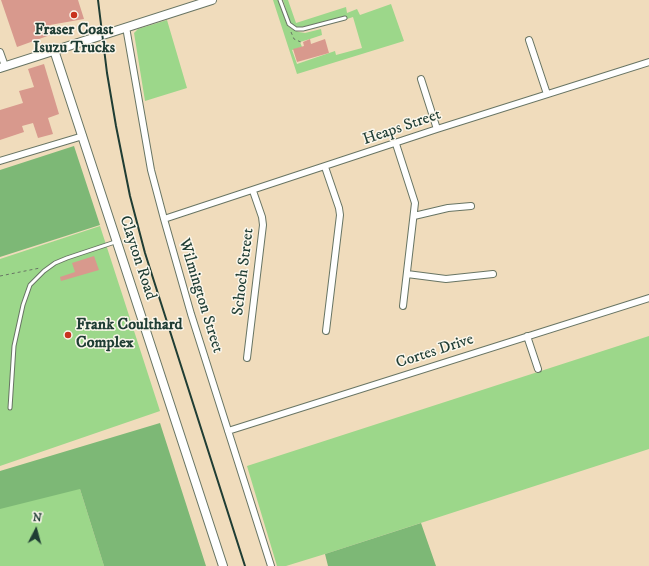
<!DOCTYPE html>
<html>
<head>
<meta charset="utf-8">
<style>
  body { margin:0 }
  #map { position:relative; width:649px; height:566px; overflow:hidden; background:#f0dcbc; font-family:"IM FELL DW Pica",serif }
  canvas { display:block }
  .north { position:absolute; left:16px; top:510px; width:40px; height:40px; -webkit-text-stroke:3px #fbf7ec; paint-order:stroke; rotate:6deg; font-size:11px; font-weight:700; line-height:16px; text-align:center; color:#1f3d34 }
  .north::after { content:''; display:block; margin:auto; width:14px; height:18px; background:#1f3d34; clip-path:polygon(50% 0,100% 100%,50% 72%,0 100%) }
</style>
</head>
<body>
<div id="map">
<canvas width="649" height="566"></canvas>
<div class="north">N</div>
</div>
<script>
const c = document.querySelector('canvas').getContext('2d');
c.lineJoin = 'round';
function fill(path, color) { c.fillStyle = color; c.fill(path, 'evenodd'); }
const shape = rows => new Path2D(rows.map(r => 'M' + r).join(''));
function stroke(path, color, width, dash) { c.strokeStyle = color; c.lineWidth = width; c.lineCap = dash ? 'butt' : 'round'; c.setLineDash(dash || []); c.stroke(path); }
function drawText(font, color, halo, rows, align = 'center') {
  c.font = font + ' "IM FELL DW Pica",serif'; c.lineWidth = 3; c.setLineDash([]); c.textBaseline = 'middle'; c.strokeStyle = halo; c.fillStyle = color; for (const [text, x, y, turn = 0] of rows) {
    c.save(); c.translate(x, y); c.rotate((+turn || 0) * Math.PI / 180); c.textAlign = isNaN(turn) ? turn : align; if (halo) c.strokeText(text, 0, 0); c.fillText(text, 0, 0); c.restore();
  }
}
fill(shape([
  [273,0,278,0,287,25,292,29,299,32,305,33,321,29,322,35,310,39,300,42,302,47,292,50,297,64,335,51,336,55,362,48,353,17,347,19,345,16,298,28,292,25,290,22,283,0,288,0,296,23,346,7,347,13,357,9,360,15,391,4,404,41,297,74],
  [167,20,187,88,145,101,134,33,138,29],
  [100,226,160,411,0,466,0,259],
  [649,336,649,449,325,554,286,566,277,566,247,466],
  [0,471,80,489,104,566,0,566]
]), '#9cd78a');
fill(shape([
  [74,146,100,225,0,257,0,170],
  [160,423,206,566,104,566,80,489,0,509,0,471],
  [421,523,436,566,328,566,325,554]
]), '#7db876');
fill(shape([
  [1,0,78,0,84,19,50,25,53,34,17,47],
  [310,39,311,44,325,39,329,53,297,62,293,49,304,46,303,42],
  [44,64,59,114,48,118,53,134,38,138,33,123,22,126,24,132,0,140,0,110,23,103,19,91,34,87,28,69],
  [94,256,99,270,61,281,60,277,75,272,72,263]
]), '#d8998d');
const lane = shape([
  [280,0,289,24,296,29,303,29,345,18],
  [10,408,14,346,23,305,30,285,44,271,55,263,67,258,115,242]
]);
const street = shape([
  [126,27,151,170,164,219,191,314,271,566],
  [529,40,547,94],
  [0,52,5,66],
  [421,79,437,129],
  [396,144,415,203,403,306],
  [0,161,83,136],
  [325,167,339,208,340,215,326,331],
  [414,216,448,208,471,206],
  [164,219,437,129,649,62],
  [407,274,446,279,493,274],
  [527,336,538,369],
  [247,358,263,225,262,217,253,191],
  [228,431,649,298]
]);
const secondary = shape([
  [54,50,223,566],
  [0,68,212,0]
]);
stroke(lane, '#687564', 5);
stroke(street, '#687564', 8);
stroke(secondary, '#687564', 10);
stroke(shape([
  [291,32,294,39,303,43],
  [0,276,40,268]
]), '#687564', 1, [3, 3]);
stroke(lane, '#fff', 3);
stroke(street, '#fff', 6);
stroke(secondary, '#fff', 8);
stroke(shape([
  [98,0,107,73,116,126,130,196,145,253,245,566]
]), '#1f3d34', 2);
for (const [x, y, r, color] of [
  [74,15,4,"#c8321e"],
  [68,335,4,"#c8321e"]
]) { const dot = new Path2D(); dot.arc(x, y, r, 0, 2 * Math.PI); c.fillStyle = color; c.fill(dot); stroke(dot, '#fbf7ec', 1.5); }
drawText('bold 16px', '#1f3d34', '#fbf7ec', [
  ["Fraser Coast",74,31],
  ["Isuzu Trucks",74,49],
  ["Frank Coulthard",76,326,"left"],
  ["Complex",76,344,"left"]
]);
drawText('16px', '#1f3d34', '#fbf7ec', [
  ["Heaps Street",402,128,-19],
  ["Clayton Road",137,258,72],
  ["Schoch Street",244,272,-83],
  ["Wilmington Street",200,296,73],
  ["Cortes Drive",435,352,-18]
]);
</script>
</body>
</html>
